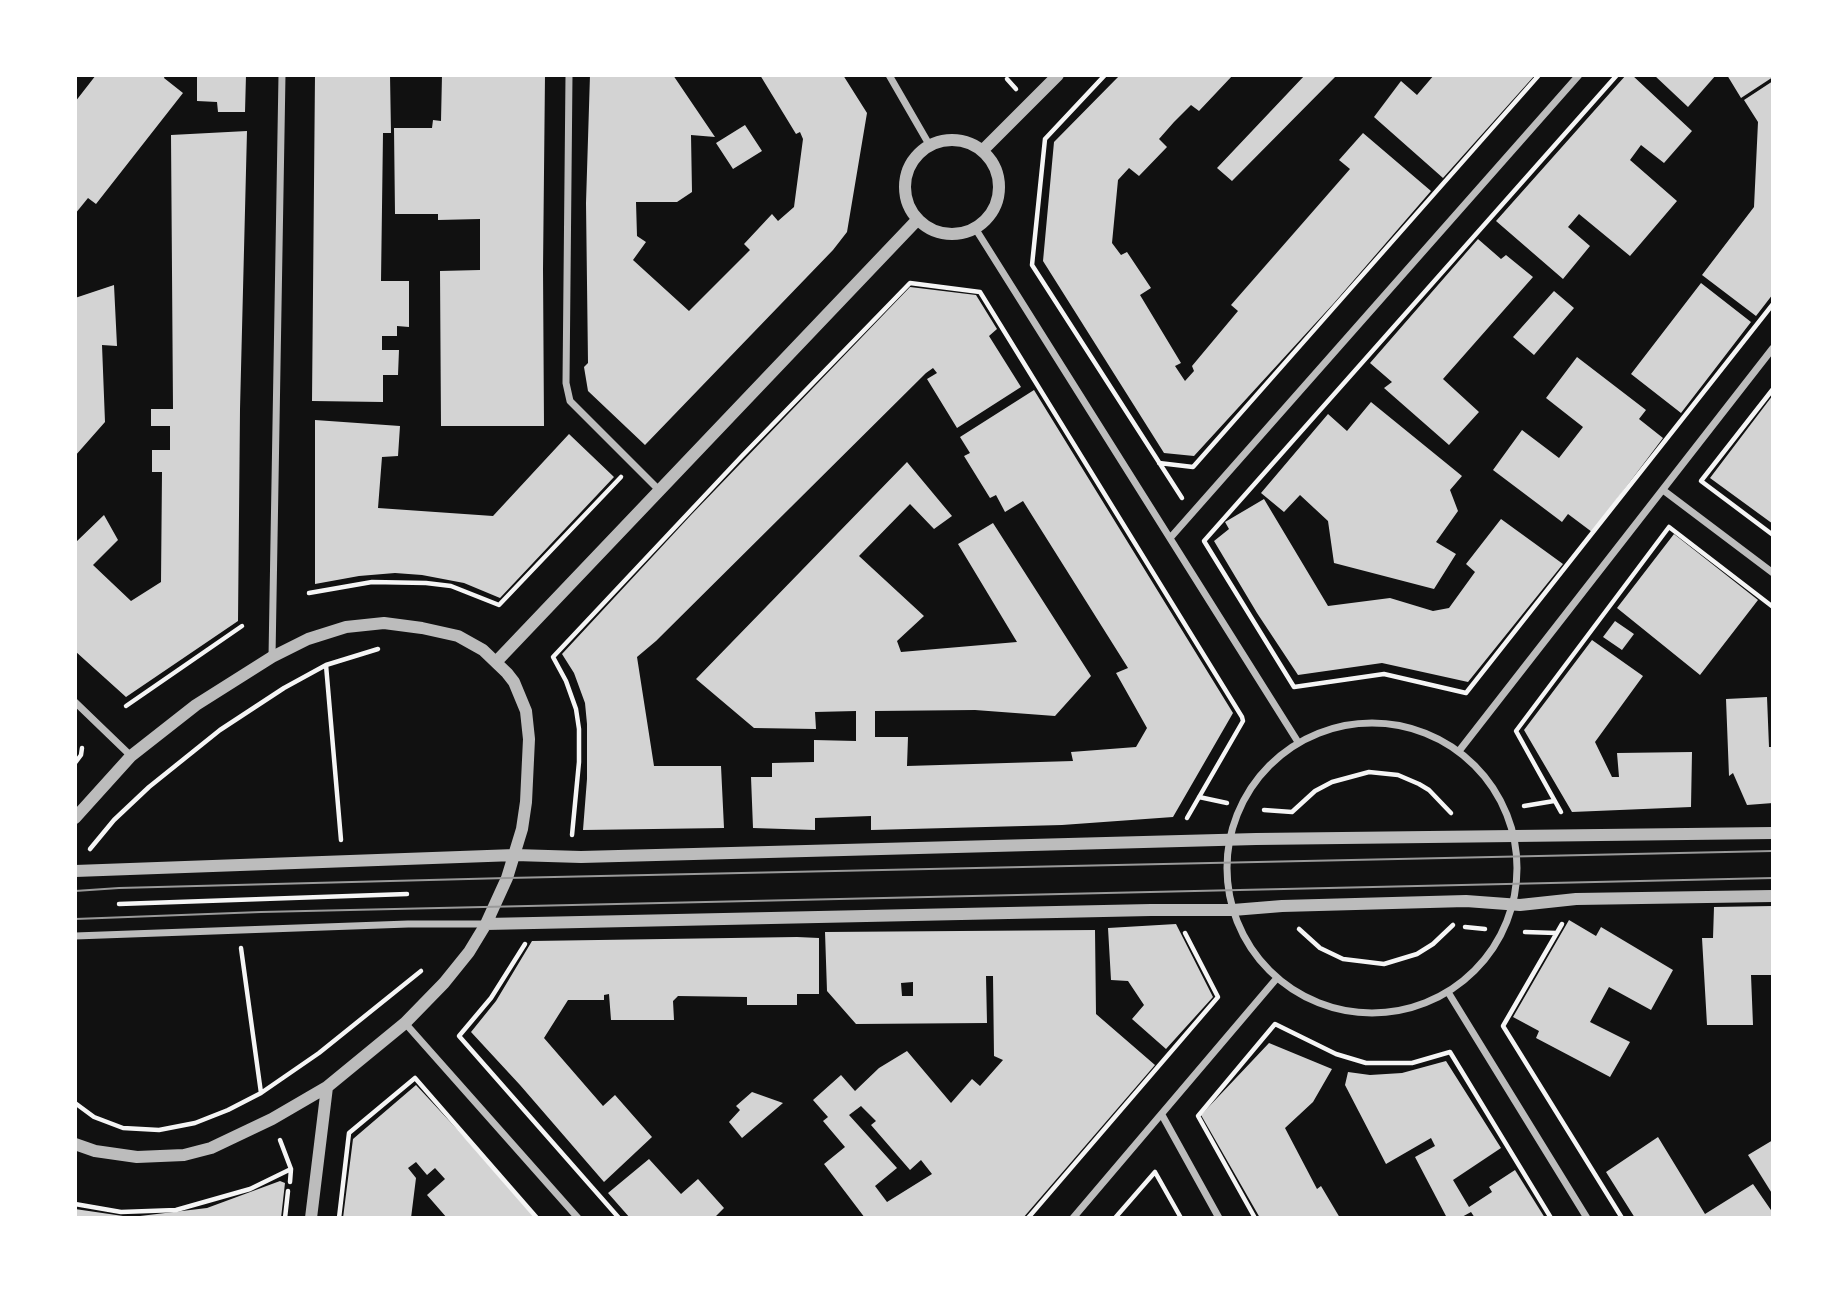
<!DOCTYPE html>
<html>
<head>
<meta charset="utf-8">
<style>
  body { margin:0 }
  #map { position:relative; width:1848px; height:1293px; overflow:hidden; background:#111; font-family:Karla,sans-serif }
  canvas { display:block }
  .frame { position:absolute; inset:0; border:77px solid #fff; pointer-events:none }
</style>
</head>
<body>
<div id="map">
<canvas width="1848" height="1293"></canvas>
<div class="frame"></div>
</div>
<script>
const c = document.querySelector('canvas').getContext('2d');
c.lineJoin = 'round';
function fill(path, color) { c.fillStyle = color; c.fill(path, 'evenodd'); }
const shape = rows => new Path2D(rows.map(r => 'M' + r).join(''));
function stroke(path, color, width, dash) { c.strokeStyle = color; c.lineWidth = width; c.lineCap = dash ? 'butt' : 'round'; c.setLineDash(dash || []); c.stroke(path); }
fill(shape([
  [96,75,165,75,164,78,183,93,96,204,88,198,75,214,75,102],
  [197,75,246,75,245,112,218,112,217,102,197,101],
  [315,75,390,75,391,133,383,133,381,281,409,281,409,327,397,326,397,336,382,336,382,350,399,350,398,375,383,375,383,402,312,401],
  [442,75,545,75,543,269,544,426,441,426,440,271,480,270,480,219,438,220,438,214,395,214,394,128,432,128,433,120,441,121],
  [590,75,673,75,715,137,691,135,692,192,677,202,636,202,637,236,646,242,633,260,689,311,750,250,744,244,772,214,778,221,794,207,803,139,800,132,796,134,760,75,843,75,867,113,847,232,833,250,645,445,588,391,584,367,588,363,586,203],
  [1120,75,1233,75,1199,111,1191,105,1174,122,1159,139,1167,147,1139,176,1129,168,1118,180,1112,243,1121,255,1127,252,1151,288,1140,295,1181,363,1175,366,1185,381,1194,371,1192,366,1238,311,1231,305,1350,169,1339,160,1363,133,1431,191,1334,303,1194,456,1164,453,1043,261,1054,142],
  [1305,75,1337,75,1232,181,1217,168],
  [1434,75,1535,75,1443,178,1374,117,1401,81,1417,95],
  [1626,75,1632,75,1692,131,1664,163,1641,145,1630,160,1677,201,1630,256,1579,214,1568,227,1590,246,1563,279,1496,221],
  [1654,75,1716,75,1688,107],
  [1727,75,1773,75,1773,77,1741,98],
  [1773,81,1773,294,1756,316,1702,275,1754,207,1758,122,1744,100],
  [745,125,762,151,733,169,716,143],
  [247,131,240,409,238,621,126,697,75,651,75,543,104,515,118,540,93,565,131,601,161,582,162,472,152,472,152,450,170,450,170,426,151,426,151,409,173,409,171,135],
  [1478,239,1501,259,1506,255,1533,277,1443,379,1479,412,1449,445,1384,388,1392,382,1370,363],
  [1701,283,1751,322,1681,413,1631,374],
  [114,285,117,346,102,345,105,422,75,456,75,298],
  [910,287,976,295,997,329,989,336,1021,387,957,428,927,379,937,373,933,368,926,373,656,641,637,657,654,766,721,766,724,828,583,830,587,779,587,724,585,703,574,673,562,654,691,515],
  [1554,291,1574,308,1534,355,1513,337],
  [1577,357,1646,410,1639,419,1663,438,1592,532,1568,514,1562,522,1493,470,1522,430,1559,458,1583,427,1546,398],
  [1034,390,1233,713,1173,817,1062,825,871,830,871,816,815,818,815,830,753,828,751,777,772,777,772,763,814,762,814,740,856,741,856,711,815,712,816,729,754,728,696,679,907,462,952,516,934,529,910,504,859,556,924,616,897,641,901,652,1017,642,958,544,993,523,1091,676,1055,716,975,710,875,711,875,737,908,737,907,766,1073,761,1071,752,1136,747,1147,728,1116,673,1128,668,1023,501,1005,512,996,495,990,498,964,456,970,453,960,437],
  [1773,395,1773,524,1710,478],
  [1371,402,1462,476,1450,490,1458,511,1436,542,1456,554,1434,589,1334,563,1328,521,1300,495,1284,512,1261,493,1328,414,1347,431],
  [315,420,400,426,398,456,382,457,378,508,493,516,569,434,614,477,500,598,464,583,422,575,395,573,359,576,315,584],
  [1264,499,1328,606,1390,598,1433,611,1449,608,1475,572,1466,564,1501,519,1563,564,1468,682,1382,663,1298,675,1257,613,1214,541,1229,529,1225,522],
  [1674,534,1758,600,1700,675,1617,608],
  [1615,621,1634,634,1622,650,1603,637],
  [1592,640,1643,676,1595,742,1612,777,1619,777,1617,753,1692,752,1691,807,1572,812,1524,730],
  [1767,697,1769,747,1773,747,1773,803,1747,805,1733,773,1729,776,1726,699],
  [1773,906,1773,975,1751,975,1753,1025,1707,1025,1702,938,1713,938,1714,907],
  [1569,920,1596,936,1601,927,1673,970,1651,1010,1609,987,1590,1022,1630,1042,1610,1077,1536,1038,1539,1031,1513,1017],
  [1176,924,1213,997,1166,1049,1132,1019,1144,1005,1128,981,1111,980,1108,928],
  [1095,930,1096,1014,1155,1065,1023,1218,865,1218,824,1164,845,1147,823,1121,828,1117,813,1100,841,1075,855,1091,879,1068,907,1051,951,1103,972,1079,980,1086,1003,1060,994,1056,993,976,986,976,987,1023,856,1024,827,991,825,932],
  [913,982,913,996,902,996,901,983],
  [861,1106,876,1121,871,1125,910,1170,921,1160,932,1174,887,1202,875,1186,897,1168,849,1115],
  [797,937,819,938,819,994,797,994,797,1005,747,1005,747,997,678,996,673,1001,674,1020,611,1020,609,994,604,995,604,1000,568,1000,544,1038,603,1106,615,1095,652,1137,604,1182,520,1085,471,1032,496,1001,532,941],
  [1269,1043,1332,1069,1313,1102,1285,1128,1317,1189,1321,1186,1340,1218,1260,1218,1201,1115],
  [1446,1061,1501,1148,1453,1180,1469,1207,1492,1192,1489,1187,1515,1170,1545,1218,1475,1218,1471,1212,1460,1218,1447,1218,1415,1157,1435,1146,1431,1138,1386,1164,1345,1085,1348,1072,1370,1075,1402,1073],
  [416,1085,467,1140,535,1218,447,1218,427,1195,445,1179,435,1168,427,1175,416,1162,408,1168,416,1178,411,1218,343,1218,353,1139],
  [752,1092,783,1103,742,1138,729,1122,740,1110,736,1106],
  [1658,1137,1705,1214,1753,1184,1773,1213,1773,1218,1635,1218,1606,1172],
  [1773,1140,1773,1195,1748,1155],
  [649,1159,681,1194,698,1179,724,1208,714,1218,630,1218,608,1193],
  [280,1181,285,1183,281,1218,140,1218,140,1216,207,1208],
  [75,1209,123,1216,123,1218,75,1218]
]), '#d3d3d3');
stroke(shape([
  [1105,75,1045,139,1032,265,1182,498],
  [1617,75,1204,541,1294,687,1384,674,1466,693,1773,304],
  [1007,79,1016,89],
  [1773,389,1701,481,1773,535],
  [1159,463,1193,467,1539,75],
  [309,593,372,582,426,583,451,586,499,605,621,477],
  [326,665,341,840],
  [126,706,242,626],
  [75,763,81,755,82,748],
  [1199,797,1227,803],
  [1524,806,1554,801],
  [1264,810,1292,812,1315,791,1332,782,1369,772,1398,775,1419,784,1429,790,1451,813],
  [1561,812,1516,731,1669,527,1773,607],
  [572,835,579,762,579,729,576,709,566,681,553,657,742,456,910,283,980,292,1242,717,1243,721,1187,818],
  [90,849,114,820,149,787,220,730,284,688,326,665,378,649],
  [119,904,407,894],
  [1562,924,1503,1026,1622,1218],
  [1465,927,1485,929],
  [1299,929,1320,948,1343,959,1384,964,1417,954,1433,944,1453,925],
  [1525,932,1556,933],
  [525,944,491,998,459,1036,619,1218],
  [241,948,261,1093],
  [75,1103,94,1117,123,1128,159,1130,195,1123,228,1110,261,1093,319,1053,421,971],
  [280,1140,291,1169],
  [75,1204,121,1212,176,1210,250,1189,291,1169,290,1182],
  [285,1218,288,1191],
  [339,1218,349,1133,415,1078,537,1218],
  [1028,1218,1218,997,1185,933],
  [1115,1218,1155,1172,1181,1218],
  [1255,1218,1198,1116,1275,1024,1336,1054,1366,1063,1412,1063,1450,1052,1551,1218]
]), '#f5f5f5', 4.5);
stroke(shape([
  [569,75,566,383,570,401,659,490],
  [889,75,930,146],
  [975,228,1298,742],
  [1663,490,1773,573],
  [1171,537,1579,75],
  [272,657,282,75],
  [75,702,131,756],
  '1227 868a145 145 0 1 1 290 0a145 145 0 1 1-290 0Z',
  [1459,751,1773,348],
  [75,936,408,924,486,924],
  [1448,992,1587,1218],
  [405,1023,578,1218],
  [1162,1115,1219,1218],
  [1073,1218,1277,978]
]), '#bcbcbc', 7);
stroke(shape([
  '905 187a47 47 0 1 1 94 0a47 47 0 1 1-94 0Z',
  [982,151,1058,75],
  [496,662,918,219],
  [75,818,131,756,196,705,272,657,308,639,346,627,384,623,422,628,458,636,483,650,507,673,514,682,526,711,529,739,526,802,522,829,507,878,486,924,469,952,444,983,405,1023,327,1087,272,1119,211,1148,184,1155,137,1157,95,1151,75,1144],
  [75,871,515,855,581,857,1256,839,1773,833],
  [486,924,1151,910,1233,910,1282,906,1466,901,1520,905,1576,899,1773,896],
  [311,1218,327,1087]
]), '#bcbcbc', 12);
stroke(shape([
  [75,891,119,888,507,878,1773,851],
  [75,919,261,912,1773,878]
]), '#9a9a9a', 2);
</script>
</body>
</html>
